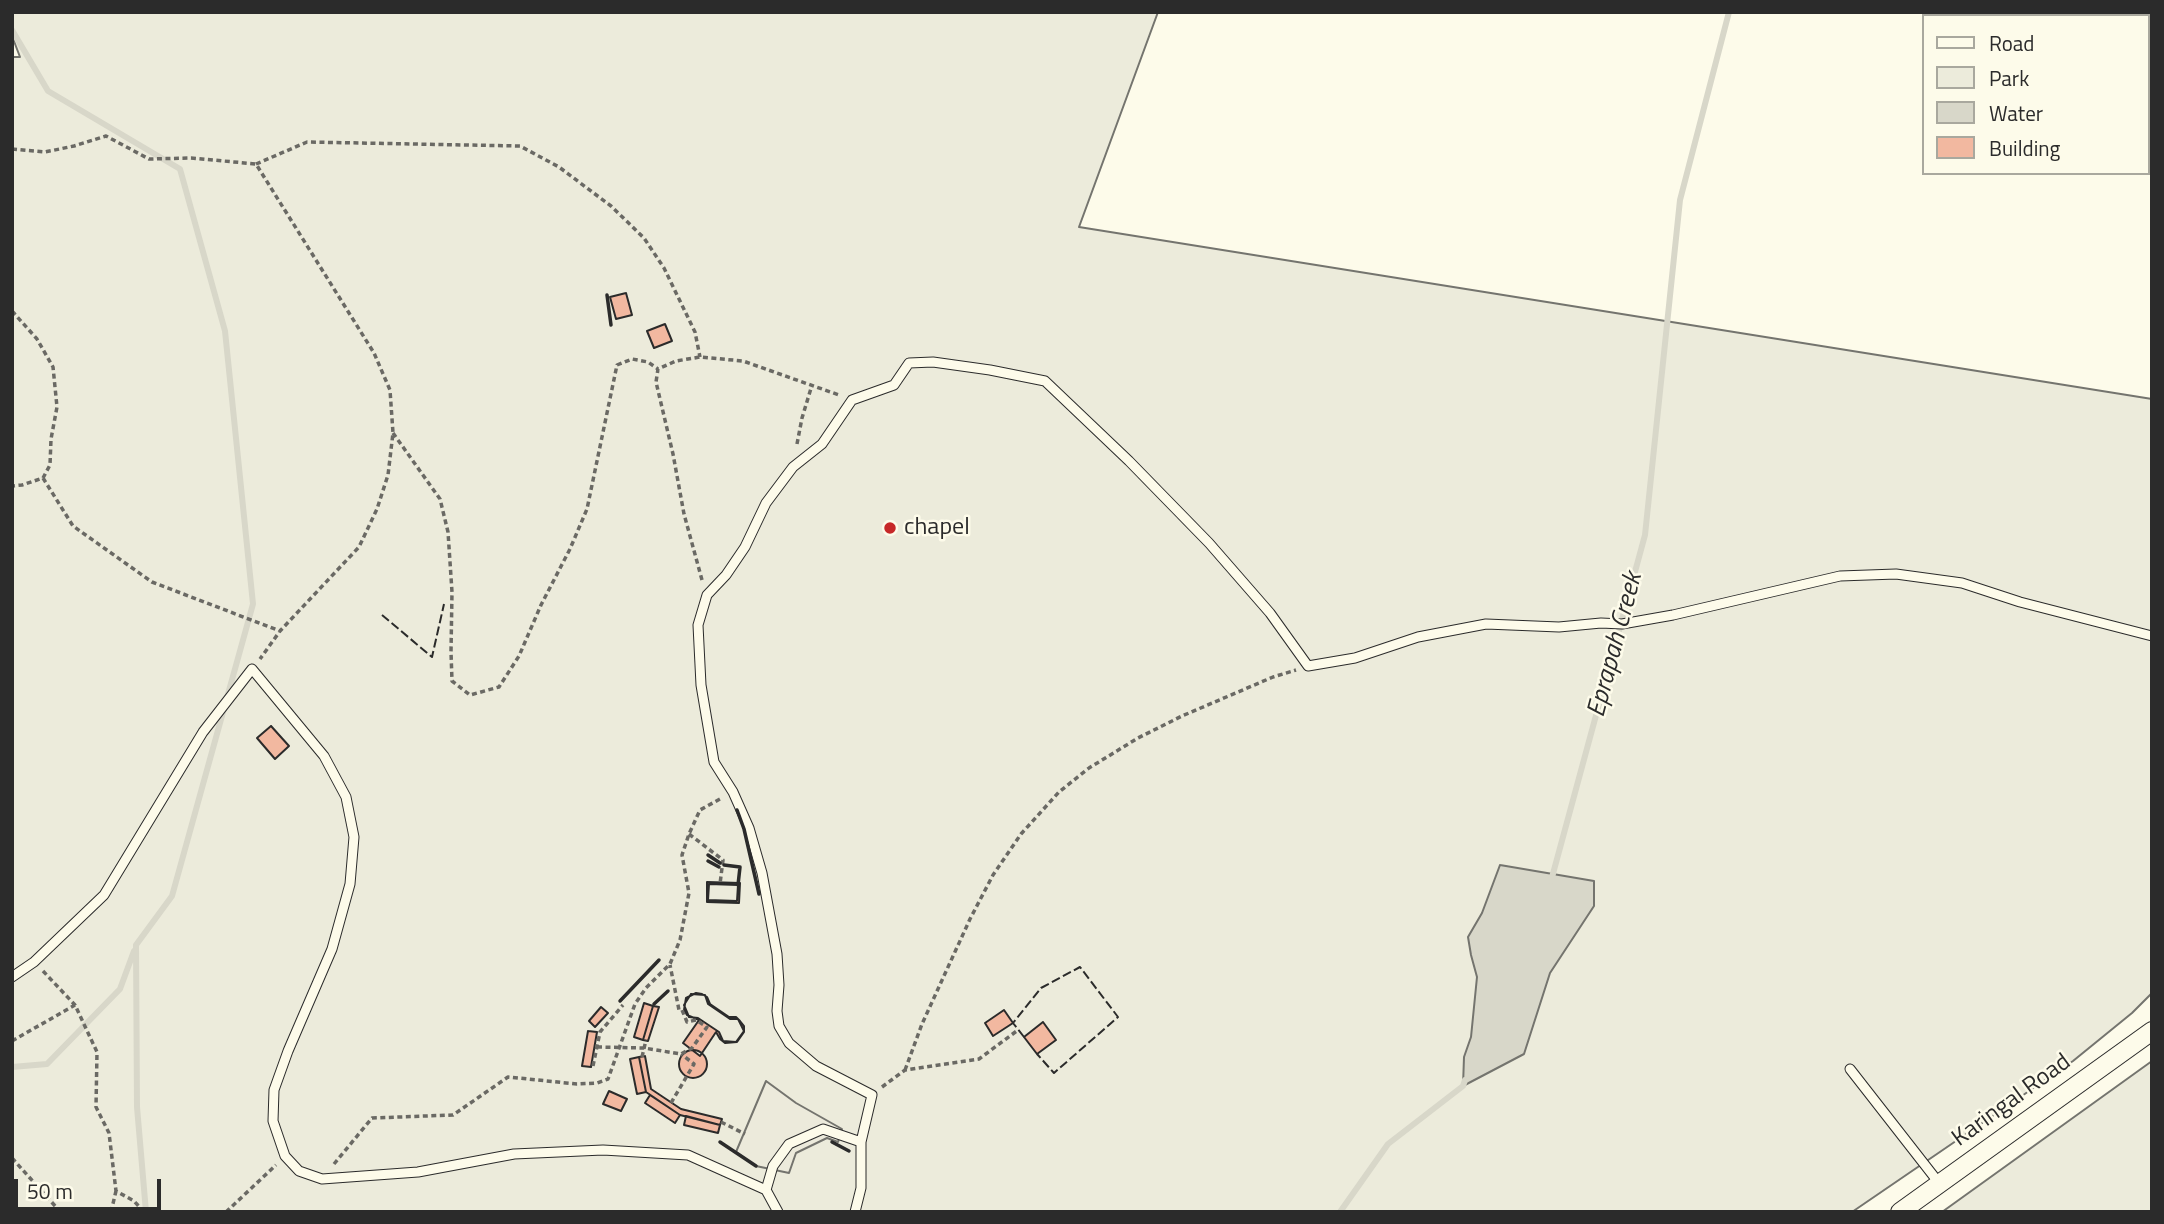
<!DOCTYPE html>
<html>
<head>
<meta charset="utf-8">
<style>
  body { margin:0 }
  #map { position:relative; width:2164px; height:1224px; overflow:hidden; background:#fdfbea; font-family:"Titillium Web",sans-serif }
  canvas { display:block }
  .frame { position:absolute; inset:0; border:14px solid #2b2b2b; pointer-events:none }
  .legend { position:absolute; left:1922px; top:14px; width:228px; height:161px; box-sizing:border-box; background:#fdfbea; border:2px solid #a9a89e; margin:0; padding:9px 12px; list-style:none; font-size:21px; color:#2b2b2b }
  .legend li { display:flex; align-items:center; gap:14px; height:35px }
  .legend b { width:35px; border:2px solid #a9a89e }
  .scale { position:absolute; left:14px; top:1179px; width:147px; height:32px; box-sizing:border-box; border:4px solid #2b2b2b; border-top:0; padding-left:9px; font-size:21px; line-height:24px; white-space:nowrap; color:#2b2b2b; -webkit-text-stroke:5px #fdfbea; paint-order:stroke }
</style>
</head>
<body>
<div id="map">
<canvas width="2164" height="1224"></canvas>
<div class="frame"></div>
<ul class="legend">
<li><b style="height:9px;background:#fdfbea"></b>Road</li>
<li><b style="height:19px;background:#ecebdb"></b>Park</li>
<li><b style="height:19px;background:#d8d7c9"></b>Water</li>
<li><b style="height:19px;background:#f2b8a0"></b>Building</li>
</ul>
<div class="scale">50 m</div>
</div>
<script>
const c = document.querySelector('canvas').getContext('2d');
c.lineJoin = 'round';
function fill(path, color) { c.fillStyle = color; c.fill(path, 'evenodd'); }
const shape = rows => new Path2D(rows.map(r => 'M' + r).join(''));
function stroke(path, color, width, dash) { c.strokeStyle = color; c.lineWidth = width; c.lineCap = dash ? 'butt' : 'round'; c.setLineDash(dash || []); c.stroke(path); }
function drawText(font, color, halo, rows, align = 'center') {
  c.font = font + ' "Titillium Web",sans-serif'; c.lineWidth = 5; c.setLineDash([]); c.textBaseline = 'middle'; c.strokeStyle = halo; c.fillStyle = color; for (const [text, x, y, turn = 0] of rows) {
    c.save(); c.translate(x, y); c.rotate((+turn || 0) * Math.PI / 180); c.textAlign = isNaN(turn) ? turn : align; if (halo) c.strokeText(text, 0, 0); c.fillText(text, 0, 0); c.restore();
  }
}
const green = shape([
  [12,12,1158,12,1079,227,2152,399,2152,993,2132,1013,2073,1061,1852,1212,12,1212,12,57,20,57,12,36,12,12],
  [2152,1061,2152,1212,1942,1212,2152,1061]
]);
fill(green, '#ecebdb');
stroke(green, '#74746e', 2);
const parking = shape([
  [766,1081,796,1103,842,1129,838,1142,827,1138,796,1153,789,1173,756,1166,736,1152,766,1081]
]);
fill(parking, '#eceadb');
stroke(parking, '#74746e', 2);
const water = shape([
  [1500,865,1594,881,1594,906,1550,973,1524,1054,1463,1086,1464,1057,1471,1037,1477,977,1471,955,1468,937,1482,913,1500,865]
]);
fill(water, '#d8d7c9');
stroke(water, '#74746e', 2);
stroke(shape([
  [12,30,48,91,180,169,225,331,253,604,172,896,136,945,137,1107,146,1212],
  [1551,881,1645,535,1680,200,1729,12],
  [12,1067,47,1064,120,989,134,951],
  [1340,1212,1388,1144,1463,1086,1465,1080]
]), '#d8d7c9', 6);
const building = shape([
  [626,293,632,315,616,319,610,297,626,293],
  [665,324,672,341,654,348,647,331,665,324],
  [271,726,289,746,275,759,257,738,271,726],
  [707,882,740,883,739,903,707,902,707,882],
  [709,884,738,885,737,901,708,900,709,884],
  [696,993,702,994,707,997,710,1004,729,1017,736,1017,740,1021,744,1026,744,1032,737,1042,725,1043,720,1039,716,1032,700,1056,683,1043,699,1020,687,1015,684,1010,686,998,696,993],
  [691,994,705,995,708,1004,730,1019,738,1019,744,1031,736,1042,723,1041,719,1032,698,1018,689,1017,684,1005,691,994],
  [644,1003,653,1006,643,1040,634,1037,644,1003],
  [653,1006,659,1007,648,1041,643,1040,653,1006],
  [601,1007,608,1013,595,1027,589,1021,601,1007],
  [1004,1010,1013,1023,993,1036,985,1023,1004,1010],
  [1043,1022,1056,1040,1037,1054,1024,1037,1043,1022],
  [588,1031,597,1032,591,1067,582,1066,588,1031],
  '679 1064a14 14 0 1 1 28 0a14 14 0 1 1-28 0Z',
  [645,1056,651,1089,681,1109,722,1119,720,1125,680,1115,646,1092,639,1057,645,1056],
  [639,1057,646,1092,637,1094,630,1059,639,1057],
  [609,1091,627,1099,621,1111,603,1104,609,1091],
  [650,1095,680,1115,675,1123,645,1103,650,1095],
  [686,1116,720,1125,718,1133,684,1125,686,1116]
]);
fill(building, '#f2b8a0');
stroke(building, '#2b2b2b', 2);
const service = shape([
  [12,977,34,962,104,895,203,732,252,669,324,756,346,797,354,837,350,884,332,949,288,1051,274,1090,273,1121,285,1156,299,1171,322,1179,418,1172,514,1154,603,1150,688,1155,766,1190,778,1212],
  [1850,1069,1939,1183],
  [766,1190,773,1166,789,1144,823,1129,861,1142],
  [855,1212,861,1188,861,1142,872,1095,816,1066,789,1043,779,1026,777,1011,779,985,777,954,762,873,749,828,733,792,714,762,701,685,698,625,707,595,726,575,745,547,766,503,793,467,822,444,852,400,894,385,909,363,933,362,990,370,1045,381,1129,461,1209,543,1270,613,1308,666,1355,658,1418,637,1486,624,1559,627,1601,623,1622,624,1673,615,1840,576,1896,574,1962,583,2020,602,2152,636]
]);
const minor = shape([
  [1900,1212,2152,1031]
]);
stroke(service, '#2b2b2b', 11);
stroke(minor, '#2b2b2b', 20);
stroke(shape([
  [12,149,45,152,74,146,106,136,149,159,191,158,256,164,374,353,390,390,393,433,388,475,377,509,359,547,280,631,260,659],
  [256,164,307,142,520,146,559,167,611,206,644,238,664,268,695,332,700,357],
  [12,311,37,339,53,367,57,407,51,439,50,465,43,478,22,485,12,486],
  [393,433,440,499,448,532,452,592,451,652,452,681,470,695,499,687,519,656,541,605,570,549,587,509,617,365,632,359,648,362,658,369],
  [797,444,802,418,812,385],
  [43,478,73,526,152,582,280,631],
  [702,580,684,514,673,454,656,382,658,369,676,361,700,357,743,361,839,395],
  [689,834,723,860,720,884],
  [43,971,75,1005],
  [12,1041,75,1005,97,1052,96,1107,109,1133,116,1191,134,1201,144,1212],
  [597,1047,644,1048,681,1054,692,1048,707,1027,696,1020,687,1022,682,1010,679,1010,670,965],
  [642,1057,646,1040],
  [593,1066,600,1032,623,1005],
  [905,1070,922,1024,970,919,993,875,1021,834,1059,792,1089,768,1138,738,1182,716,1273,677,1296,670],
  [882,1087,905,1070,979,1059,1018,1030],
  [671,1103,694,1064,681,1054],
  [721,1122,745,1134],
  [12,1158,56,1207,56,1212],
  [334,1164,372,1118,453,1115,508,1077,577,1084,597,1083,608,1079,635,1004,646,988,670,964,680,940,689,893,682,855,689,834,700,810,720,799],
  [111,1212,116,1191],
  [226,1212,276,1165]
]), '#6a6964', 3.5, [5, 3.5]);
stroke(service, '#fdfbea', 9);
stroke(minor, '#fdfbea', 18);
stroke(shape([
  [382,615,432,657,444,604],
  [1024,1037,1013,1023,1041,988,1080,967,1118,1017,1054,1073,1037,1054]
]), '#2b2b2b', 2, [9, 3.5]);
stroke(shape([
  [607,295,611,325],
  [737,810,744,829,759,894],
  [708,855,720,863],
  [708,861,719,867],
  [724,865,740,867,738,885],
  [620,1001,659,960],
  [654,1004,668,991],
  [720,1142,756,1166],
  [832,1142,849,1151]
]), '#2b2b2b', 3.5);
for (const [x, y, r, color] of [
  [890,528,7,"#c62828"]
]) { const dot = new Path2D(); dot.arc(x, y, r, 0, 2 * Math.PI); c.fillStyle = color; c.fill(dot); stroke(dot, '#fdfbea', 2.5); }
drawText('24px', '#2b2b2b', '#fdfbea', [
  ["chapel",904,528]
], 'left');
drawText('24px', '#2b2b2b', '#fdfbea', [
  ["Karingal Road",2012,1101,-36]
]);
drawText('italic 26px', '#2b2b2b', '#fdfbea', [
  ["Eprapah Creek",1616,645,-75]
]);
</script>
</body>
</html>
